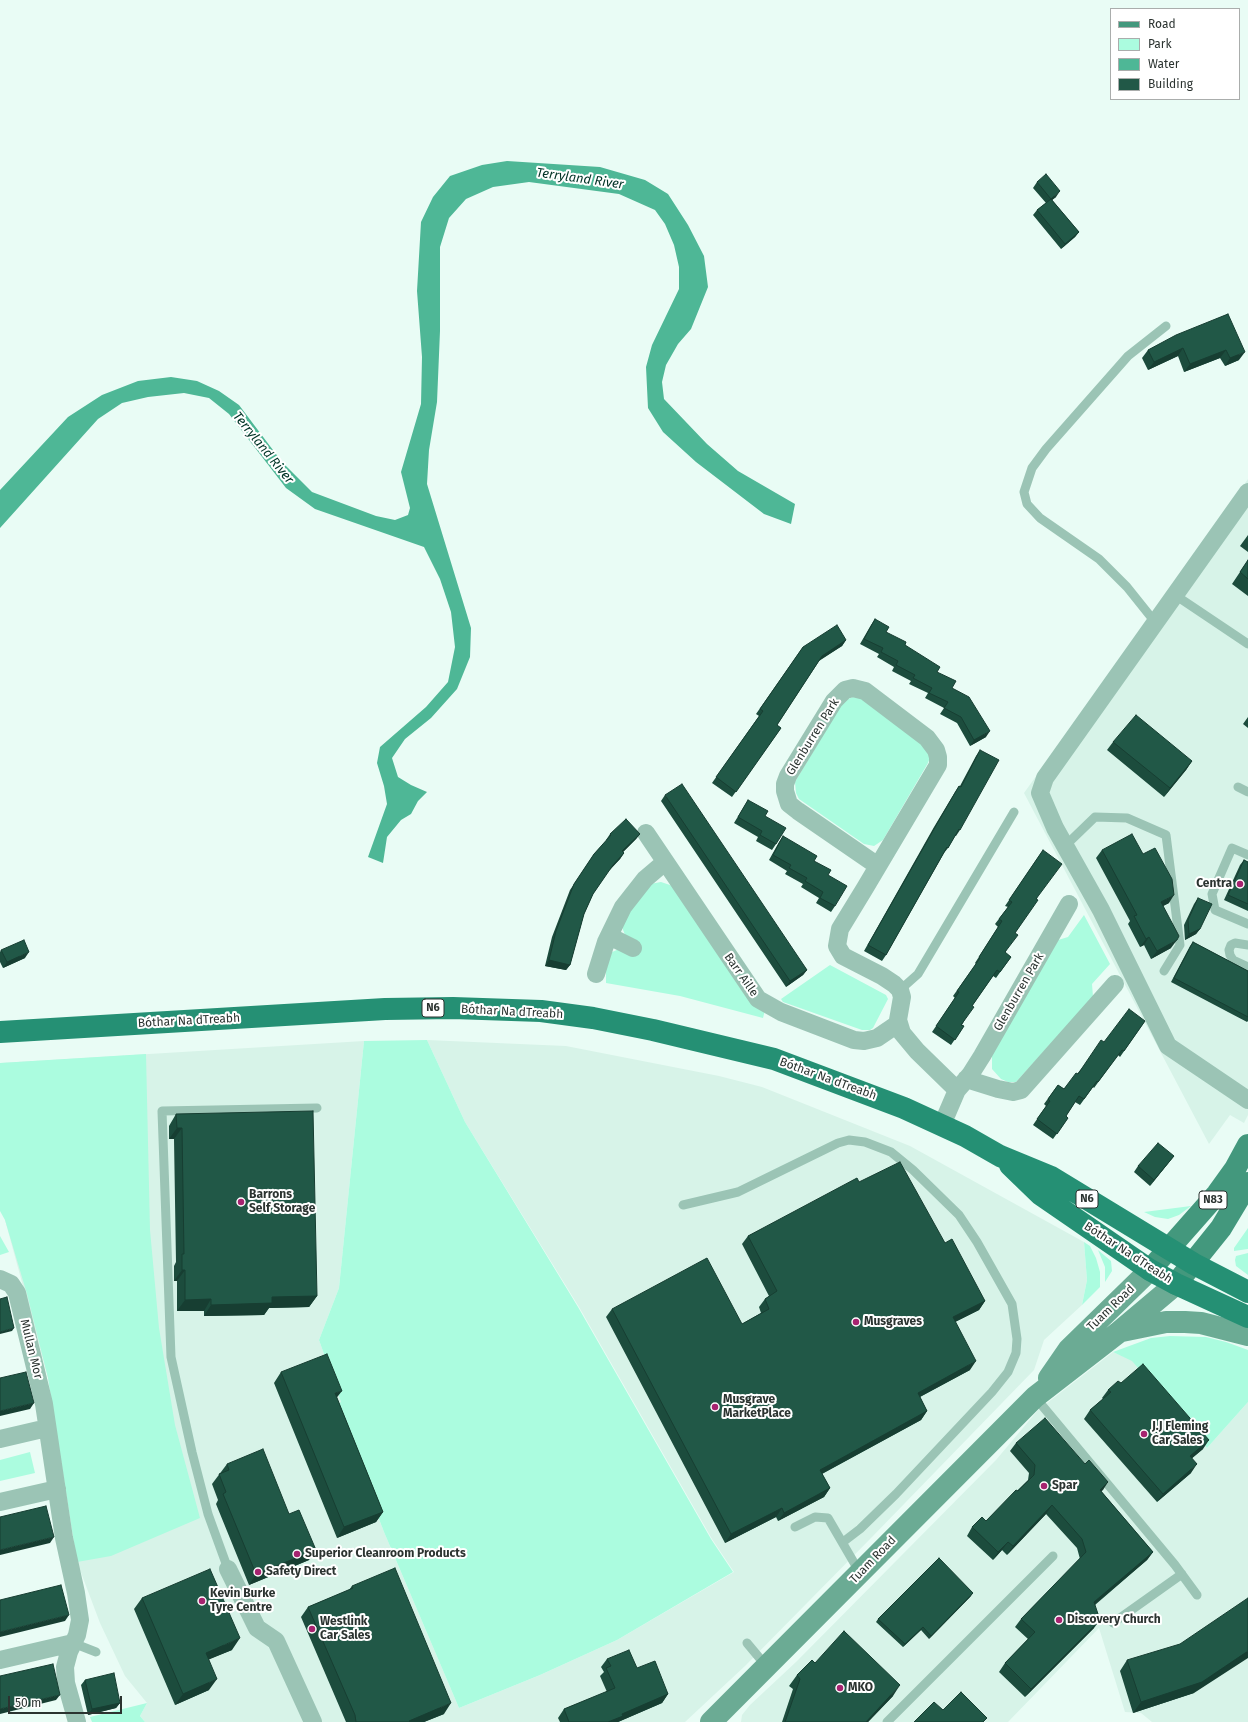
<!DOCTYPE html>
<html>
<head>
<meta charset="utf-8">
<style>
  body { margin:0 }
  #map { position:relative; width:1248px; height:1722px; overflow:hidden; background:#e9fcf5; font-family:"Fira Sans",sans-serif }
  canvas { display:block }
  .legend { position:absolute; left:1110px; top:8px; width:130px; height:92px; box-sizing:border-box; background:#fff; border:1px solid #aaadac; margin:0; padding:5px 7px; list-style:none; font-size:12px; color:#2b3330 }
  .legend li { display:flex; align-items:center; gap:8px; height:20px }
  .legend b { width:20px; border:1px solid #aaadac }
  .scale { position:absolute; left:8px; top:1696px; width:114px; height:18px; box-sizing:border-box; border:2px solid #2b3330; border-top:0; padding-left:5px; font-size:12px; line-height:14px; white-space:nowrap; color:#2b3330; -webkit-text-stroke:3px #fff; paint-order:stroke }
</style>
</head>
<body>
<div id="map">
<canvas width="1248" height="1722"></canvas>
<ul class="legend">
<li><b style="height:5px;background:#43987d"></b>Road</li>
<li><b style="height:11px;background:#abfcdf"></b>Park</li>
<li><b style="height:11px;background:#4eb796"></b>Water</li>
<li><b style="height:11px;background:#215847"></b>Building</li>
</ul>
<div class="scale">50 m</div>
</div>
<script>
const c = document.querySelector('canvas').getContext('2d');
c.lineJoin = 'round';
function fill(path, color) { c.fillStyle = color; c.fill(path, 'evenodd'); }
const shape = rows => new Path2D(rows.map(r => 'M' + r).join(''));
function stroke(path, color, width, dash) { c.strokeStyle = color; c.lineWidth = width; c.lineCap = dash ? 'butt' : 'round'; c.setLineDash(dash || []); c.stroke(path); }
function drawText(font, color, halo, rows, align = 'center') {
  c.font = font + ' "Fira Sans",sans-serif'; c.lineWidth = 4; c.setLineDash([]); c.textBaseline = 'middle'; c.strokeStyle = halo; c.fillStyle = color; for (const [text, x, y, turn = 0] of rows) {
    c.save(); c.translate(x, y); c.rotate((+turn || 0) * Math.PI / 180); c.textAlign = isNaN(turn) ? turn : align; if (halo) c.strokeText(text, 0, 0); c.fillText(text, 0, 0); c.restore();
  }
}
fill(shape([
  [1248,479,1248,1022,1232,1014,1248,1023,1248,1115,1244,1123,1230,1115,1209,1144,1024,793],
  [427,1040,566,1046,719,1076,762,1087,910,1146,1084,1242,1087,1280,1082,1305,1044,1340,1034,1370,872,1537,745,1666,685,1722,145,1722,140,1716,147,1703,125,1676,100,1623,77,1562,48,1378,5,1220,0,1063,364,1041,339,1288,319,1340,341,1402,335,1405,384,1532,459,1708,540,1675,617,1640,734,1572,712,1539,579,1307,465,1122],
  [1113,1352,1132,1360,1207,1448,1248,1402,1248,1722,1152,1722,1141,1713,1125,1712,1099,1628,1008,1722,741,1722,742,1715,750,1705,796,1662,996,1460,1038,1410]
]), '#d7f3e8');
fill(shape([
  [853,697,861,698,924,745,930,757,928,763,883,840,874,846,864,844,799,799,796,793,795,782,843,701],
  [661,882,673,886,765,1010,763,1018,680,996,606,983,606,963,610,953,619,949,625,935,622,927,622,922,650,884],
  [1084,915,1110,964,1092,984,1093,997,1016,1082,1008,1082,1001,1079,992,1069,992,1055,1058,940,1068,937],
  [830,965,886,995,888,999,873,1028,870,1030,862,1030,783,1002,781,999],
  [427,1040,465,1122,578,1307,711,1539,733,1572,617,1640,540,1675,459,1708,384,1532,335,1405,341,1402,319,1340,339,1288,364,1041],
  [146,1054,150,1230,159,1328,175,1425,200,1518,111,1556,77,1562,48,1378,27,1294,5,1220,0,1211,0,1063],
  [1191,1206,1179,1215,1168,1219,1155,1217,1144,1212],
  [1248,1228,1248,1249,1234,1251,1234,1248],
  [0,1236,9,1252,0,1255],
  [1084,1242,1090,1246,1096,1258,1100,1272,1100,1287,1082,1305,1087,1280],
  [1098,1250,1111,1261,1112,1271,1105,1282,1105,1267],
  [1248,1253,1248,1275,1236,1266,1235,1260,1236,1256],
  [1170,1336,1206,1337,1226,1342,1248,1350,1248,1402,1207,1448,1132,1361,1113,1352,1151,1338],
  [30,1452,35,1473,0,1481,0,1460],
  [147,1703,140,1716,145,1722,92,1722,90,1717]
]), '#abfcdf');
fill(shape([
  [507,161,600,167,645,180,668,194,688,225,704,256,708,287,691,329,678,344,666,365,662,382,664,399,707,444,738,471,795,504,791,524,764,514,696,462,663,432,648,408,646,367,652,345,679,289,679,267,674,245,665,224,655,210,619,194,529,182,493,187,466,199,449,218,440,247,440,331,437,402,429,450,427,484,471,628,470,657,457,689,431,718,405,739,392,758,398,777,411,785,427,792,418,801,411,814,401,820,387,837,383,863,368,857,387,804,384,786,377,763,380,747,426,707,448,682,455,647,451,612,440,579,424,547,315,509,286,488,229,414,209,398,184,393,148,397,122,403,98,419,0,528,0,490,68,417,102,395,138,381,171,377,197,381,219,391,239,405,282,462,312,492,376,516,395,520,408,515,410,508,401,472,421,404,422,357,417,291,421,222,433,197,450,176,482,165]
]), '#4eb796');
stroke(shape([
  [1175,595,1248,644],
  [1155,622,1127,587,1099,559,1040,518,1027,504,1024,492,1032,468,1046,449,1128,356,1166,326],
  [1238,787,1248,792],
  [1065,846,1095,817,1127,818,1166,835,1180,945,1164,971],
  [1248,855,1232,848,1212,894,1215,910,1248,924],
  [1248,945,1235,943,1231,945,1229,950,1230,955,1233,960,1248,967],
  [900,990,918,974,1014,812],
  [683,1205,738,1192,838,1143,849,1140,865,1142,891,1152,913,1170,959,1215,977,1242,1012,1304,1017,1339,1016,1353,1008,1372,992,1392,896,1494,860,1529,843,1542],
  [1035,1397,1175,1565,1197,1595],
  [795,1527,815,1517,828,1518,860,1573],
  [228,1569,208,1514,192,1452,171,1357,162,1111,317,1108],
  [1113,1623,1182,1574],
  [73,1643,96,1652],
  [747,1643,767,1667],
  [887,1722,1053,1556]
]), '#9bc4b5', 9);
stroke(shape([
  [1248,492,1045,778,1040,793,1055,828,1101,910,1168,1046,1248,1100],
  [646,833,758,999,781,1012,854,1040,864,1041,877,1038,899,1023],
  [878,866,798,811,789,804,785,791,785,784,788,776,834,701,845,690,853,688,865,691,927,738,936,750,938,757,938,765,865,888,840,929,837,946,843,956,882,976,894,984,900,990,902,997,898,1020,902,1033,917,1051,957,1090],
  [609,936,633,948],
  [596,974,606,942,623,907,645,879,665,862],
  [966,1079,998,1089,1013,1092,1021,1090,1115,984],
  [942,1125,957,1090,970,1075,982,1056,1069,904],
  [0,1279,11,1284,17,1293,44,1404,64,1538,76,1593,80,1620,77,1635,69,1652,65,1667,66,1683,77,1722],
  [0,1439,47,1428],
  [0,1502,57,1489],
  [228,1569,257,1628,276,1641,313,1722],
  [0,1660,73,1643]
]), '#9bc4b5', 18);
stroke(shape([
  [1122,1331,1166,1322,1185,1322,1201,1323,1248,1335],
  [1049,1378,1069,1349,1150,1270],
  [711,1722,1035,1397,1119,1332,1176,1284]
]), '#6bab94', 22);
stroke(shape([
  [1150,1270,1217,1194,1235,1169,1248,1145],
  [1176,1284,1221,1228,1248,1183]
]), '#43987d', 22);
stroke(shape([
  [0,1032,385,1009,453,1008,541,1011,593,1018,653,1030,774,1059,904,1108,965,1136,1000,1156,1051,1177,1194,1264,1248,1292],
  [1010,1165,1041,1195,1150,1270,1176,1284,1248,1317]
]), '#259074', 22);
fill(shape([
  [1037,182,1056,197,1052,200,1079,232,1075,237,1061,249,1033,215,1037,210,1046,203,1033,188],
  [1228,314,1239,360,1225,366,1220,358,1184,372,1178,356,1148,370,1142,358,1148,350],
  [1248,535,1248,552,1240,546],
  [1248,560,1248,596,1232,584],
  [875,619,886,632,905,645,937,672,952,688,986,737,970,746,957,723,940,714,944,708,925,698,928,693,909,684,911,681,892,671,894,667,877,657,879,654,860,644,871,625],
  [846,640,842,646,819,661,777,725,781,728,732,797,712,783,759,716,756,714,803,647],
  [1248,717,1248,728,1243,724],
  [1113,742,1192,761,1186,770,1164,797,1107,750],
  [980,750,960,830,956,836,955,836,948,848,944,853,886,955,882,961,864,951,934,827,955,792,959,786,960,786,976,756],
  [665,795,807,970,803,975,786,987,661,801],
  [748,800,765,816,776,844,772,850,756,841,758,837,734,823],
  [610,834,640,834,636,839,623,852,624,853,620,859,609,870,593,894,584,914,570,965,566,970,545,966,552,937,570,890,594,854,607,840,606,840],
  [783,836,814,861,828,875,835,906,831,912,816,903,819,898,801,887,803,884,785,874,787,871,769,860,779,842],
  [1043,850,1037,899,1015,933,1005,953,1011,957,996,978,993,976,972,1006,962,1025,964,1026,951,1045,932,1032,955,998,953,996,976,964,975,963,998,927,995,924,1008,907,1005,906],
  [1102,850,1169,903,1163,906,1171,948,1151,959,1144,945,1140,947,1128,924,1130,921,1096,858],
  [1244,860,1248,862,1248,911,1224,900,1240,865],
  [1198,898,1200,929,1196,934,1185,940,1184,925,1194,904],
  [1193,942,1248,971,1248,1021,1247,1022,1171,982,1190,946],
  [1,950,25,958,3,968,0,962,0,952],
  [1145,1021,1120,1057,1118,1055,1094,1088,1093,1087,1080,1105,1075,1102,1066,1116,1068,1118,1053,1139,1033,1125,1046,1106,1044,1104,1058,1085,1064,1089,1077,1074,1104,1042],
  [176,1114,317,1296,309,1307,269,1308,264,1315,204,1316,204,1311,177,1311,177,1281,174,1281,174,1266,176,1262,174,1139,169,1139,169,1126],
  [1174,1156,1150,1186,1134,1172,1138,1166],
  [859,1182,945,1243,985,1301,979,1310,955,1322,970,1370,920,1397,927,1411,921,1420,822,1474,830,1488,824,1497,778,1521,776,1517,725,1543,606,1317,612,1309,742,1324,761,1313,759,1307,765,1299,769,1296,742,1244,748,1236],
  [281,1372,337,1398,383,1512,376,1522,337,1538,274,1383],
  [1121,1383,1203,1449,1192,1458,1191,1473,1157,1502,1084,1419,1090,1410,1103,1399,1102,1398,1108,1390],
  [1016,1443,1085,1464,1108,1482,1101,1491,1153,1552,1147,1560,1095,1605,1094,1628,1025,1697,999,1672,1005,1663,1028,1639,1015,1627,1021,1619,1080,1559,1077,1548,1046,1514,1007,1555,1002,1550,993,1560,967,1536,972,1527,986,1521,1028,1480,1029,1473,1010,1451],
  [227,1464,289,1514,309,1560,249,1585,216,1504,218,1500,212,1484],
  [352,1586,444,1714,424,1722,346,1722,301,1617,308,1607,349,1590],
  [971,1596,929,1639,921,1630,903,1647,876,1622,878,1619],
  [142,1598,232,1650,209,1659,209,1690,175,1705,134,1609],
  [607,1659,637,1668,668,1694,662,1703,618,1722,560,1722,558,1718,564,1709,607,1692,600,1676,604,1672,601,1667],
  [1127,1660,1194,1693,1133,1713,1120,1671],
  [815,1663,893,1696,868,1722,782,1722,793,1689,789,1686,797,1675],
  [85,1680,120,1703,116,1708,88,1715,81,1685]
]), '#1c4c3d');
fill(shape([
  [1060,191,1056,197,1047,204,1051,199],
  [1079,232,1075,237,1061,249,1065,244],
  [1183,348,1178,356,1148,370,1154,362],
  [1226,350,1220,358,1184,372,1190,364],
  [1245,352,1239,360,1225,366,1230,358],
  [846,640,842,646,818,661,822,656],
  [990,731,986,737,970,746,974,740],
  [1192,761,1186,770,1164,797,1170,788],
  [640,834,636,839,618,857,622,851],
  [624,853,620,859,609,871,613,865],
  [1174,895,1169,903,1155,910,1161,902],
  [1200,929,1196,934,1185,940,1189,934],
  [1149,937,1144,945,1140,947,1146,939],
  [1177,940,1171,948,1151,959,1157,951],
  [29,952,25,958,3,968,7,962],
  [549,960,570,965,566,970,545,966],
  [807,970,803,975,786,987,790,981],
  [177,1128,182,1128,174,1139,169,1139],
  [1174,1156,1150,1186,1154,1180],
  [182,1270,185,1270,177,1281,174,1281],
  [317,1296,309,1307,269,1308,264,1315,204,1316,211,1305,272,1297],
  [211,1299,204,1311,177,1311,185,1300],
  [985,1301,979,1310,947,1326,953,1317],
  [14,1328,12,1331,0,1334,0,1332],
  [976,1361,970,1370,912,1401,918,1393],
  [342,1391,334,1401,335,1393],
  [34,1403,30,1409,0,1416,0,1411],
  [927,1411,921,1420,814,1478,820,1470],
  [1209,1440,1203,1449,1184,1465,1190,1456],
  [1197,1464,1191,1473,1157,1502,1163,1494],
  [1108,1482,1103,1490,1094,1498,1100,1490],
  [830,1488,824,1497,778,1521,784,1513],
  [1052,1505,1046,1514,1007,1555,1013,1546],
  [782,1508,776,1517,725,1543,731,1534],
  [383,1512,376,1522,337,1538,344,1527],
  [54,1537,50,1543,0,1555,0,1550],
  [1008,1542,1002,1550,993,1560,998,1552],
  [316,1550,309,1560,249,1585,256,1574],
  [1153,1552,1147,1560,1088,1610,1094,1602],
  [973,1593,971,1596,929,1639,931,1636],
  [69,1615,65,1621,0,1637,0,1632],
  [1100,1620,1094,1628,1025,1697,1031,1689],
  [923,1627,921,1630,903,1647,905,1644],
  [240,1638,232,1650,198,1664,206,1653],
  [1248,1651,1248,1658,1194,1693,1133,1713,1141,1702],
  [217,1679,209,1690,175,1705,183,1694],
  [900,1685,893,1696,868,1722,866,1722],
  [668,1694,662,1703,618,1722,608,1722,622,1714],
  [60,1695,56,1700,0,1714,0,1709],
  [120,1703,116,1708,88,1715,92,1709],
  [451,1703,444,1714,424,1722,408,1722,409,1721]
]), '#173e32');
const building = shape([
  [1046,174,1060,191,1051,199,1037,182,1046,174],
  [1051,199,1079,232,1065,244,1037,210,1051,199],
  [1228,314,1245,352,1230,358,1226,350,1190,364,1183,348,1154,362,1148,350,1176,335,1228,314],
  [1248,560,1248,579,1240,572,1248,560],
  [875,619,889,627,886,632,906,642,905,645,940,667,937,672,956,681,952,688,969,697,990,731,974,740,961,717,944,708,948,702,929,693,932,688,913,678,915,675,896,665,898,661,881,652,883,648,864,639,875,619],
  [837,625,846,640,822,656,777,725,781,728,736,792,716,777,763,711,760,709,803,647,837,625],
  [1136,715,1192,761,1170,788,1113,742,1136,715],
  [980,750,999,760,960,830,959,829,948,848,947,847,886,955,868,945,938,822,959,786,961,787,980,750],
  [682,784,807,970,790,981,665,795,682,784],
  [748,800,768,811,765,816,786,828,776,844,760,835,762,831,738,817,748,800],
  [626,819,640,834,622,851,624,853,613,865,593,894,584,914,570,965,549,960,556,931,574,884,594,854,611,835,610,834,626,819],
  [1132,834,1143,854,1155,848,1172,879,1174,895,1161,902,1179,936,1177,940,1157,951,1149,937,1146,939,1134,916,1137,915,1102,850,1132,834],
  [783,836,817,856,814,861,831,870,828,875,847,886,835,906,820,898,823,892,805,881,807,878,789,868,791,865,773,855,783,836],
  [1043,850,1062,864,1036,899,1038,900,1015,933,1018,935,1005,952,1011,957,1000,972,997,970,972,1006,974,1007,961,1025,964,1026,955,1040,936,1026,959,992,957,991,980,958,979,957,1002,921,999,919,1012,902,1009,900,1043,850],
  [1244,860,1248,862,1248,904,1228,895,1244,860],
  [1198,898,1212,904,1200,929,1189,934,1188,920,1198,898],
  [24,940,29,952,7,962,1,950,24,940],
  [1193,942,1248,971,1248,1017,1174,978,1193,942],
  [1129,1009,1145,1021,1124,1051,1122,1050,1098,1082,1097,1081,1084,1099,1079,1096,1066,1116,1068,1118,1057,1134,1037,1119,1050,1101,1048,1099,1058,1085,1064,1089,1076,1073,1078,1074,1101,1040,1104,1042,1129,1009],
  [313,1111,317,1296,272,1297,272,1303,211,1305,211,1299,185,1300,185,1270,182,1270,182,1254,184,1254,182,1128,177,1128,176,1114,313,1111],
  [1158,1143,1174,1156,1154,1180,1138,1166,1158,1143],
  [900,1162,945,1243,952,1239,985,1301,953,1317,976,1361,918,1393,927,1411,820,1470,830,1488,784,1513,782,1508,731,1534,612,1309,707,1258,742,1324,769,1309,765,1299,777,1291,748,1236,857,1178,859,1182,900,1162],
  [7,1297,14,1328,0,1332,0,1299,7,1297],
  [327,1354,342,1391,335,1393,383,1512,344,1527,281,1372,327,1354],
  [1143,1364,1209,1440,1190,1456,1197,1464,1163,1494,1090,1410,1111,1392,1108,1390,1118,1381,1121,1383,1143,1364],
  [26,1372,34,1403,0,1411,0,1378,26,1372],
  [1045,1418,1085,1464,1089,1460,1108,1482,1100,1490,1153,1552,1094,1602,1100,1620,1031,1689,1005,1663,1035,1632,1021,1619,1086,1552,1082,1539,1052,1505,1013,1546,1008,1542,998,1552,972,1527,982,1517,986,1521,1016,1490,1018,1491,1034,1475,1035,1465,1016,1443,1045,1418],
  [263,1449,289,1514,299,1510,316,1550,256,1574,223,1494,226,1492,219,1474,229,1470,227,1464,263,1449],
  [46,1506,54,1537,0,1550,0,1517,46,1506],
  [939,1558,973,1593,931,1636,923,1627,905,1644,878,1619,939,1558],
  [395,1568,451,1703,409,1721,410,1722,356,1722,355,1715,308,1607,353,1588,352,1586,395,1568],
  [210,1569,240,1638,206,1653,217,1679,183,1694,142,1598,210,1569],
  [61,1585,69,1615,0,1632,0,1600,61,1585],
  [1248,1598,1248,1651,1202,1682,1141,1702,1127,1660,1180,1644,1248,1598],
  [844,1631,900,1685,866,1722,785,1722,800,1679,797,1675,812,1660,815,1663,844,1631],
  [629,1650,637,1668,655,1661,668,1694,622,1714,623,1716,608,1722,569,1722,564,1709,615,1688,606,1668,611,1666,607,1659,629,1650],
  [53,1664,60,1695,0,1709,0,1676,53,1664],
  [114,1673,120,1703,92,1709,85,1680,114,1673],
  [961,1692,987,1718,983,1722,914,1722,934,1702,943,1710,961,1692]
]);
fill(building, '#215847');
stroke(building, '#173e32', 1);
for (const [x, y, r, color] of [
  [1240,884,4,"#a62370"],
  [241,1202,4,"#a62370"],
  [856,1322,4,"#a62370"],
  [715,1407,4,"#a62370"],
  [1144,1434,4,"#a62370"],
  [1044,1486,4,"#a62370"],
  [297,1554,4,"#a62370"],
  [258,1572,4,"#a62370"],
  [202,1601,4,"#a62370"],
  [1059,1620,4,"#a62370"],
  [312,1629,4,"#a62370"],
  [840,1688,4,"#a62370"]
]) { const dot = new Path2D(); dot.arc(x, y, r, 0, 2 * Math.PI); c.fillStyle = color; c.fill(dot); stroke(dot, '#fff', 1.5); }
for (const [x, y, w] of [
  [433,1008,22],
  [1087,1199,22],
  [1213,1200,28]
]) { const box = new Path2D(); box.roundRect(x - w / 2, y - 9, w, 18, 3); c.fillStyle = '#fff'; c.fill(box); stroke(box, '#2b3330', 1); }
drawText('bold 11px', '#2b3330', null, [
  ["N6",433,1008],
  ["N6",1087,1199],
  ["N83",1213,1200]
]);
drawText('12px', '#2b3330', '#fff', [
  ["Glenburren Park",813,737,-58],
  ["Barr Aille",741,975,55],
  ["Glenburren Park",1019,992,-60],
  ["Bóthar Na dTreabh",512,1012,3],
  ["Bóthar Na dTreabh",189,1021,-3],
  ["Bóthar Na dTreabh",828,1079,20],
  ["Bóthar Na dTreabh",1128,1253,33],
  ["Tuam Road",1111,1308,-44],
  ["Mullan Mor",31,1349,76],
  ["Tuam Road",873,1560,-46]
]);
drawText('bold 12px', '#2b3330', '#fff', [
  ["Centra",1232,884,"right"],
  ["Barrons",249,1195],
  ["Self Storage",249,1209],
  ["Musgraves",864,1322],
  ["Musgrave",723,1400],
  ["MarketPlace",723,1414],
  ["J.J Fleming",1152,1427],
  ["Car Sales",1152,1441],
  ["Spar",1052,1486],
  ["Superior Cleanroom Products",305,1554],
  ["Safety Direct",266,1572],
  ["Kevin Burke",210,1594],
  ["Tyre Centre",210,1608],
  ["Discovery Church",1067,1620],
  ["Westlink",320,1622],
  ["Car Sales",320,1636],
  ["MKO",848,1688]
], 'left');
drawText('italic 13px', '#013326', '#fff', [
  ["Terryland River",580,179,8],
  ["Terryland River",263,448,51]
]);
</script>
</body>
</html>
